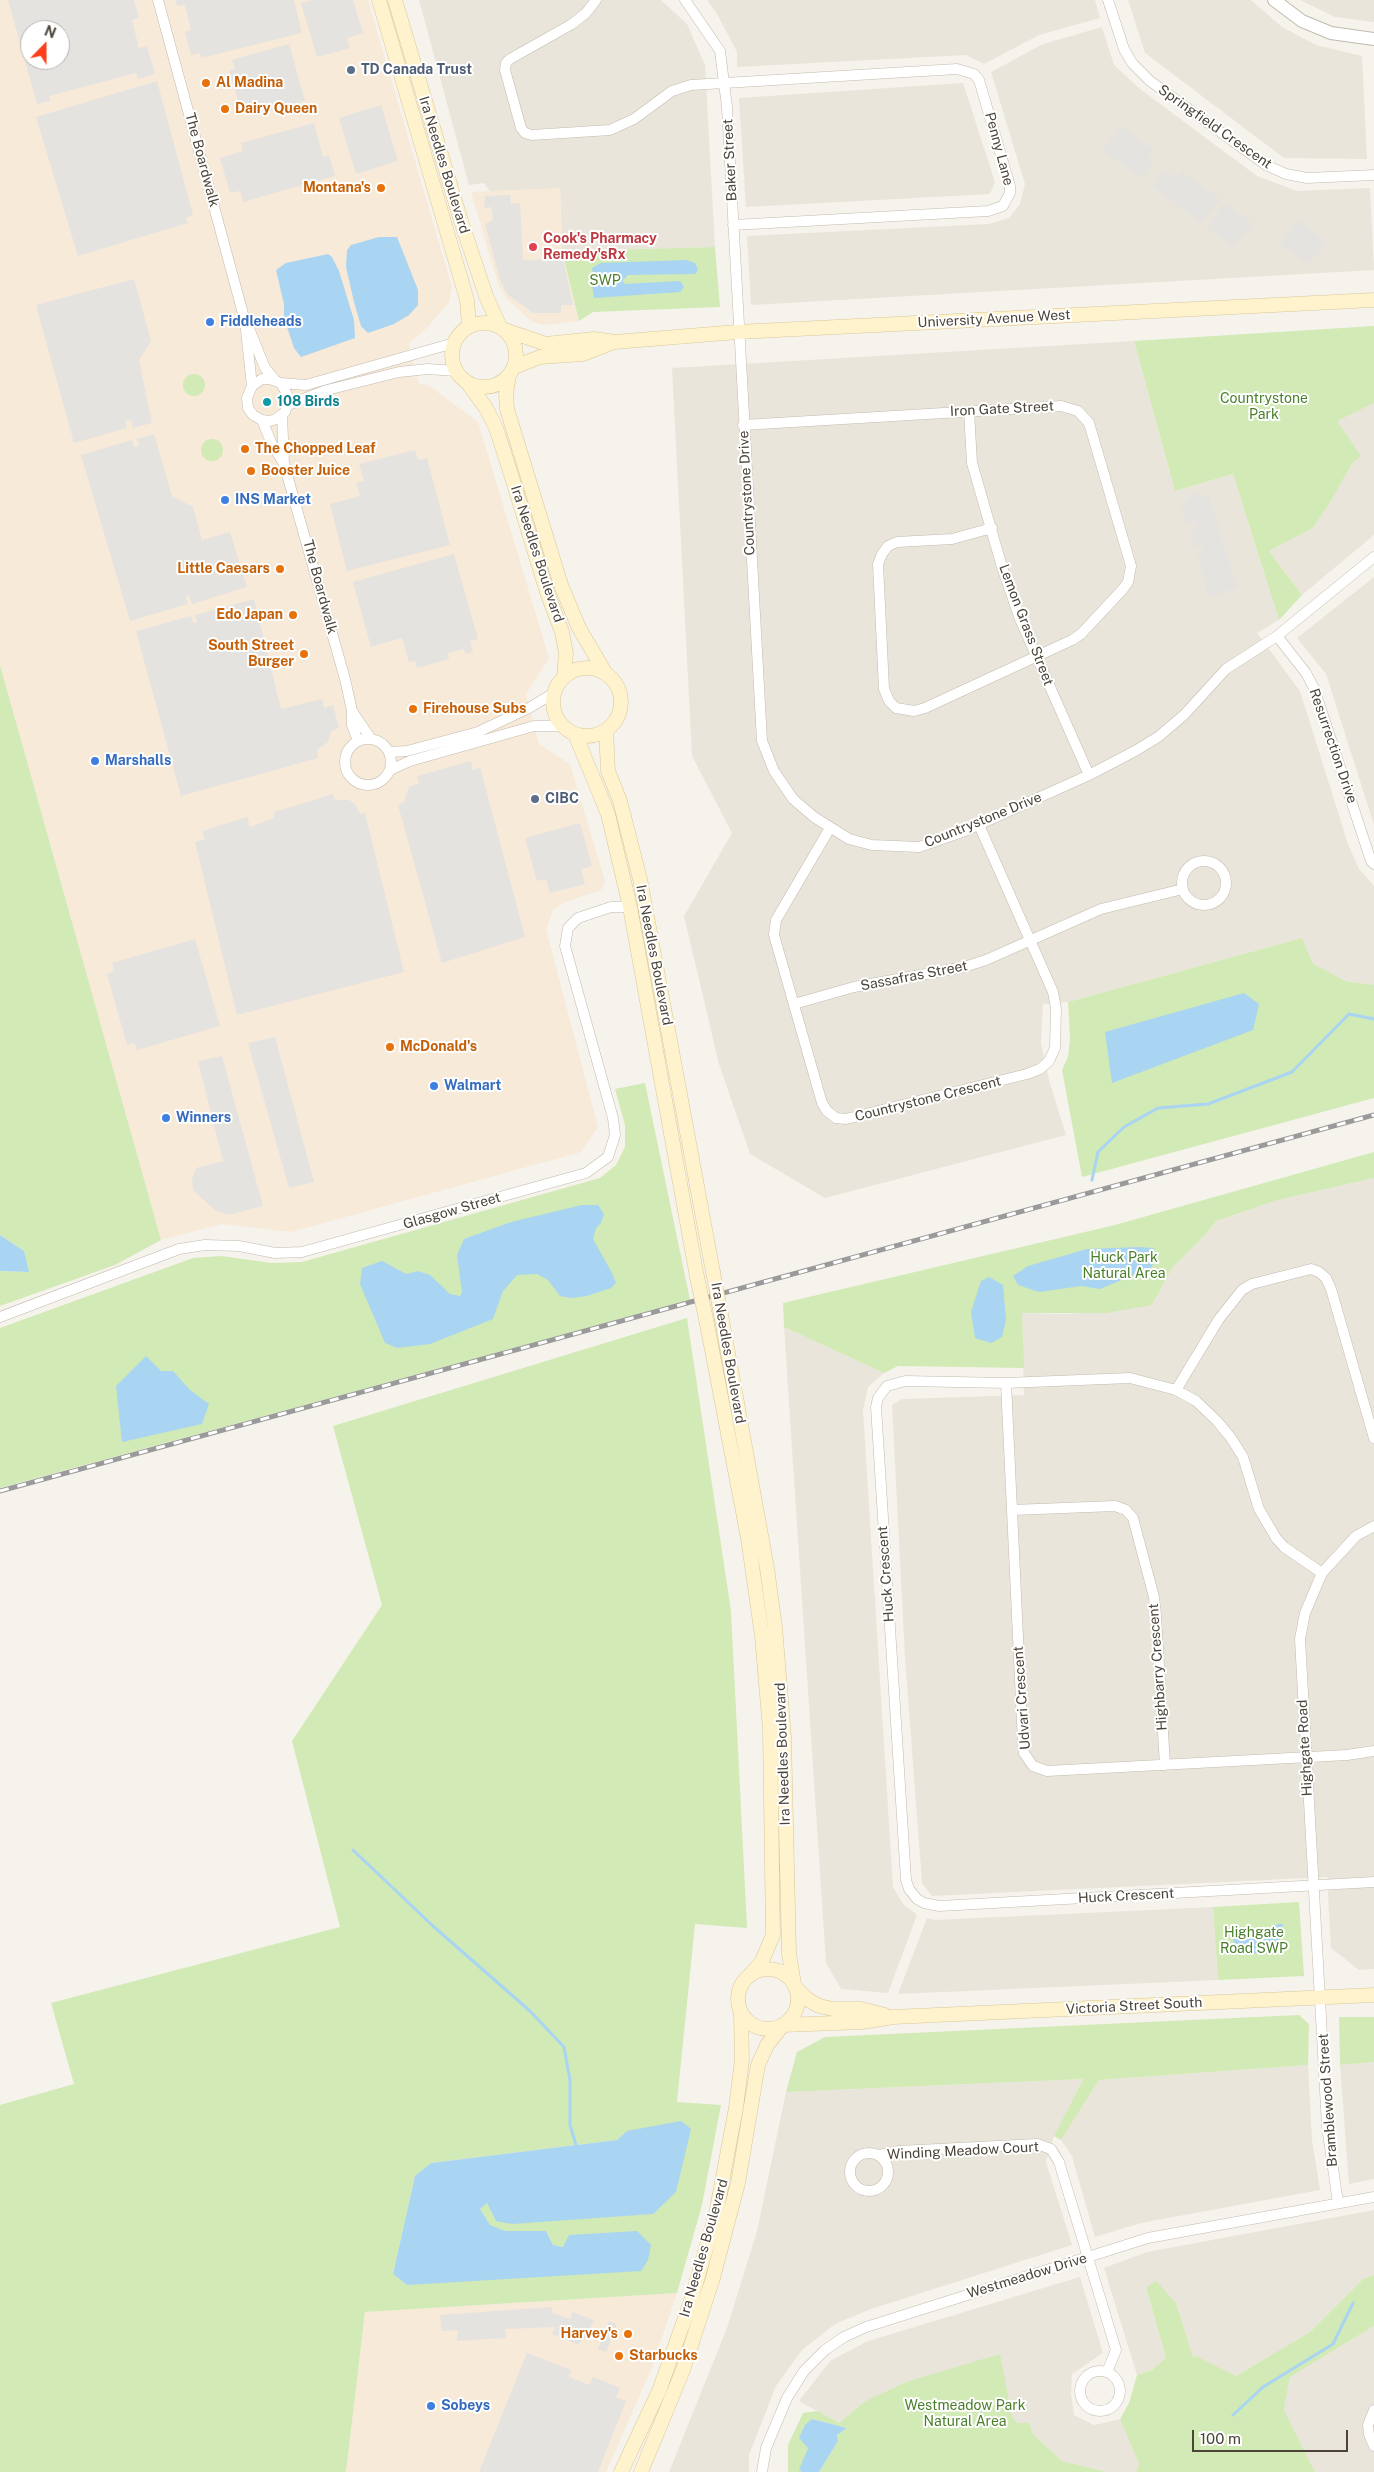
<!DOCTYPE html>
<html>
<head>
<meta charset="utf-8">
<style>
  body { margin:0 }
  #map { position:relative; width:1374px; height:2472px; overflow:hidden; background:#f6f3ec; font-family:"Public Sans",sans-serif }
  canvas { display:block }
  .north { position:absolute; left:20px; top:20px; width:50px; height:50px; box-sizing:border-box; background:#fff; border:1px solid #b7b4b0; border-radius:50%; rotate:22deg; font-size:14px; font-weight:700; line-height:20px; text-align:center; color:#4b4439 }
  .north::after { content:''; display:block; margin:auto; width:18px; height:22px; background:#fc3f1d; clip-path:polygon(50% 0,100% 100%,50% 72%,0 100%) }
  .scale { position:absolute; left:1192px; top:2430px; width:156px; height:22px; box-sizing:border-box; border:2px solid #4b4439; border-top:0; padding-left:6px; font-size:15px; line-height:18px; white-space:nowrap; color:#4b4439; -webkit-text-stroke:4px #fff; paint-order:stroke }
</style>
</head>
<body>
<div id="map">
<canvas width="1374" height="2472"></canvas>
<div class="north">N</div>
<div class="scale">100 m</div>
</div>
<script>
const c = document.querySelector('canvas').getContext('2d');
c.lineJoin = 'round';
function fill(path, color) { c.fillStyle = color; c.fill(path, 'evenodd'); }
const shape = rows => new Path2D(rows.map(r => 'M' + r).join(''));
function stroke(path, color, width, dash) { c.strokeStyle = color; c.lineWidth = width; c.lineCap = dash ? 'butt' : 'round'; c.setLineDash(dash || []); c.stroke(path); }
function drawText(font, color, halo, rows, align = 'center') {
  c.font = font + ' "Public Sans",sans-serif'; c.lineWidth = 4; c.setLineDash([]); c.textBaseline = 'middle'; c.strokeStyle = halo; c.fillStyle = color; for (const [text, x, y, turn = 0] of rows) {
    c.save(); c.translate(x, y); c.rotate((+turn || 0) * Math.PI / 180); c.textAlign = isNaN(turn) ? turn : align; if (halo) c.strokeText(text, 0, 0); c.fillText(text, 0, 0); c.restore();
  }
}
fill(shape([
  [419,0,661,0,687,24,705,65,715,247,562,251,560,189,490,191,484,183,469,185],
  [707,0,1095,0,1100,18,1039,35,984,64,966,55,737,67,737,52,717,14],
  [1128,0,1251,0,1282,27,1316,45,1362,56,1367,159,1284,158,1145,53],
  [1300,0,1374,0,1374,22,1335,17],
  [1102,27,1114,65,1140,89,1257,176,1297,191,1370,188,1374,270,751,305,747,236,989,224,1009,218,1020,204,1025,184,991,72,1043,44],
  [963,83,995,182,990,194,746,207,739,98],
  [1134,341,1175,491,1233,474,1279,620,1257,633,1300,691,1348,844,1359,869,1374,886,1374,985,1346,981,1312,964,1302,938,1068,1002,1043,1004,1041,1043,1049,1080,1066,1135,825,1198,750,1154,719,1064,684,916,732,833,692,756,672,368],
  [1374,403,1374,535,1302,595,1269,551,1313,528,1329,504,1353,462,1336,421],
  [1374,577,1374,825,1326,674,1297,638],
  [1374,1178,1374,1969,1359,1970,1331,1948,1327,1877,932,1896,922,1883,905,1657,892,1405,902,1399,1024,1395,1022,1313,1066,1314,1152,1305,1172,1268,1206,1234,1216,1221,1278,1200],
  [784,1327,884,1373,868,1387,863,1410,893,1887,903,1904,917,1915,888,1993,841,1989,826,1963],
  [1213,1907,1218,1980,898,1994,927,1918,935,1920],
  [1374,2062,1374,2179,1349,2184,1340,2065],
  [1308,2065,1312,2140,1320,2190,1141,2223,1095,2237,1072,2156,1061,2140,1099,2080],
  [1083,2079,1054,2136,1046,2162,1072,2245,871,2309,835,2324,802,2350,776,2386,749,2455,749,2472,669,2472,727,2328,757,2231,786,2092],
  [1374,2210,1374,2275,1363,2279,1310,2332,1236,2376,1196,2356,1193,2357,1176,2303,1146,2289,1166,2358,1152,2370,1137,2375,1104,2268,1147,2252],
  [1080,2277,1103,2353,1072,2374,1071,2393,1074,2415,1094,2425,1120,2419,1139,2464,1136,2472,1107,2472,1062,2461,1033,2434,1029,2423,1017,2423,1012,2416,999,2354,864,2402,839,2423,799,2401,830,2361,868,2341],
  [1374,2326,1374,2472,1315,2472,1284,2410,1290,2377]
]), '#eae5da');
fill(shape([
  [0,0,368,0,452,287,449,302,427,328,409,343,419,384,428,385,478,422,549,658,526,694,539,744,570,764,605,881,601,890,565,902,553,910,546,929,598,1127,581,1152,291,1232,222,1224,161,1240,0,665],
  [30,30,60,30,60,60,30,60],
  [560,188,562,251,579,321,545,325,532,322,506,298,498,284,471,192],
  [677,2293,652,2367,606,2472,346,2472,365,2312]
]), '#f7ead8');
fill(shape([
  [715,247,720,307,593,312,579,321,562,251],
  [1374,326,1374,403,1337,421,1361,456,1353,462,1329,504,1313,528,1269,551,1302,595,1279,620,1233,474,1175,491,1134,341],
  '183 385a11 11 0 1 1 22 0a11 11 0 1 1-22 0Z',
  '201 450a11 11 0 1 1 22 0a11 11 0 1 1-22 0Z',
  [0,665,161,1240,115,1265,0,1306,0,1271,28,1272,24,1251,0,1235],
  [1302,938,1313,964,1346,981,1374,985,1374,1098,1082,1177,1062,1070,1068,1057,1070,1039,1068,1002],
  [645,1083,690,1300,0,1488,0,1328,193,1258,222,1256,271,1263,302,1262,600,1178,616,1165,625,1147,625,1125,615,1089],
  [1374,1152,1374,1178,1278,1200,1216,1221,1206,1234,1172,1268,1152,1305,1106,1313,1022,1313,1024,1368,898,1366,884,1373,784,1327,783,1303,1115,1225],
  [687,1318,731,1611,747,1928,695,1924,677,2102,721,2105,702,2205,677,2293,365,2312,346,2472,0,2472,0,2105,74,2084,51,2003,340,1927,292,1741,382,1605,333,1426],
  [627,2131,653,2214,486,2202,480,2209,489,2225,505,2231,546,2231,553,2245,563,2247,407,2285,393,2274,415,2176,431,2163,617,2140],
  [1299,1902,1304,1976,1218,1980,1213,1907],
  [1299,2015,1309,2024,1308,2065,1099,2080,1061,2140,1054,2136,1083,2079,786,2092,797,2052,825,2037],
  [1339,2017,1374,2017,1374,2062,1340,2065],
  [1374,2275,1374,2326,1290,2377,1284,2410,1315,2472,1136,2472,1139,2464,1120,2419,1129,2403,1137,2375,1152,2370,1166,2358,1146,2288,1156,2281,1176,2303,1193,2357,1196,2356,1236,2376,1310,2332,1363,2279],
  [1000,2354,1012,2416,1017,2423,1029,2423,1033,2434,1062,2461,1107,2472,819,2472,838,2441,837,2435,847,2428,812,2419,808,2448,800,2470,802,2472,788,2472,788,2445,803,2413,818,2411,839,2423,864,2402,906,2382]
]), '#d2eab5');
fill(shape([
  [8,0,134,0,139,18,132,20,139,48,147,46,155,74,138,79,136,73,49,96,50,101,37,104],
  [30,30,60,30,60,60,30,60],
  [176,0,294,0,302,33,201,58,200,53,191,55,185,32,191,30,185,5,177,6],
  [313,0,353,0,363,33,347,38,350,48,317,57,301,3],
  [289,44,305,101,259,114,255,103,240,107,229,70,235,69,232,60],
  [157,81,193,215,186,218,188,223,78,256,36,117],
  [381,105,398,161,356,174,339,118],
  [314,123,323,157,329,155,335,176,243,202,240,191,230,193,220,158,243,151,241,143],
  [1121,126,1154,150,1147,159,1153,164,1142,178,1103,151],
  [1164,170,1176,178,1181,171,1220,199,1202,223,1152,186],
  [510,195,511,204,520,203,523,260,563,259,573,305,561,305,561,313,533,313,507,294,500,280,485,224,493,220,491,207,484,208,485,196],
  [1225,203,1253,224,1232,246,1207,227],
  [1297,220,1325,241,1316,258,1313,257,1308,264,1280,243],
  [134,279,151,341,139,360,152,423,133,428,131,420,125,421,127,428,74,443,36,305],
  [154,434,172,496,193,507,202,540,230,532,247,587,192,604,189,595,186,596,188,604,130,621,81,455,132,440,134,447,139,446,137,439],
  [415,450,418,460,427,458,450,545,347,571,330,504,360,496,356,483,364,481,359,464],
  [1199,493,1201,496,1208,494,1237,587,1209,598,1197,555,1202,553,1204,550,1202,546,1195,547,1190,531,1196,530,1196,523,1187,524,1181,503,1190,500,1189,496],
  [454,554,478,639,470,641,473,652,466,654,464,649,448,653,449,659,417,668,415,661,409,662,402,638,371,647,353,582],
  [254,599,281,709,322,699,324,708,333,705,339,728,331,731,328,742,317,750,318,758,181,796,136,631,191,616,193,623,197,622,195,615],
  [471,761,473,771,480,767,525,937,442,963,398,805,404,802,409,787,419,783,417,776],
  [333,794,335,800,349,800,355,804,360,814,365,813,404,972,237,1015,195,842,205,839,202,831,247,817,250,827,274,818,274,812],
  [580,823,592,866,581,869,585,884,550,893,546,879,537,881,525,838],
  [195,939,220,1026,137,1050,134,1043,127,1045,107,974,114,971,112,963],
  [275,1037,314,1182,289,1188,248,1043],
  [222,1056,263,1206,228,1215,216,1211,193,1190,192,1180,196,1168,223,1161,198,1061],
  [551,2307,553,2313,570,2319,573,2312,594,2320,586,2338,582,2337,579,2345,552,2334,556,2327,505,2329,506,2338,457,2341,458,2330,442,2331,440,2315],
  [609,2321,617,2324,606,2352,598,2349],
  [527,2353,571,2370,569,2377,589,2385,593,2377,620,2388,616,2397,626,2401,598,2472,479,2472]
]), '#e5e3e0');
fill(shape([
  [379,237,397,237,418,290,418,305,409,315,394,324,368,333,361,326,354,302,346,267,347,250,351,245],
  [328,254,332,257,339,271,354,320,355,338,301,357,294,348,284,318,284,304,276,270,286,263],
  [687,260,695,263,698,270,695,274,628,275,623,280,624,284,680,281,684,287,680,292,594,298,591,279,593,275,592,268,601,263],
  [1244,993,1259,1004,1253,1030,1112,1083,1105,1032],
  [582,1205,598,1205,604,1214,601,1223,596,1228,593,1239,612,1273,616,1283,611,1288,587,1296,571,1298,560,1296,548,1280,537,1274,517,1275,503,1291,493,1319,430,1344,397,1348,385,1343,360,1284,362,1268,382,1261,406,1274,418,1271,430,1275,450,1294,460,1296,462,1292,457,1255,464,1239,511,1222],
  [0,1235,24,1251,29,1272,0,1271],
  [1138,1247,1154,1248,1156,1259,1151,1268,1100,1289,1081,1286,1039,1292,1018,1285,1013,1276,1028,1266,1087,1249],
  [989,1277,1003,1285,1006,1320,1002,1337,991,1343,975,1338,971,1312,981,1281],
  [146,1356,161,1371,173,1371,189,1389,209,1404,202,1424,122,1442,116,1386],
  [1278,1924,1283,1924,1279,1945,1271,1953,1240,1954,1233,1940,1237,1931,1267,1931],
  [681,2121,691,2129,676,2192,653,2214,512,2224,496,2221,487,2203,480,2209,490,2225,505,2231,546,2231,553,2245,563,2247,569,2235,637,2231,651,2245,648,2260,641,2271,407,2285,393,2274,415,2176,431,2163,617,2140,627,2131],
  [812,2419,847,2428,837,2435,838,2441,819,2472,802,2472,799,2470,808,2448,799,2438,805,2425]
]), '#a9d4f2');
stroke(shape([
  [1092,1180,1098,1152,1124,1127,1158,1108,1208,1104,1292,1072,1349,1014,1374,1019],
  [353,1850,433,1926,530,2011,564,2047,570,2080,570,2125,576,2145],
  [1233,2415,1263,2387,1333,2344,1353,2303]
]), '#a9d4f2', 3);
const minor = shape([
  [158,0,245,321,252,386],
  [596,0,586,13,572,24,510,59,506,63,505,70,521,128,525,133,532,135,610,130,634,119,672,91,691,85,957,69,974,74,979,80,1010,186,1010,193,1003,206,988,211,733,225],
  [685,0,720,51,727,107,762,741,774,771,793,799,814,817,849,839,872,845,919,847,965,831,1089,775,1135,751,1158,737,1184,715,1226,669,1277,636,1374,557],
  [1108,0,1124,49,1132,63,1150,81,1266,165,1286,174,1307,178,1374,175],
  [248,326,265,368,274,379],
  [281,383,289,398,285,412,276,419,270,421,262,420,253,415,248,408,247,398,252,386,262,379,270,379,281,383,306,385,454,343],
  [288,405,327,390,399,372,428,369,456,371],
  [969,411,972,463,1002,567,1020,619,1089,775],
  [282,415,284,464,345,679,352,711,352,725,358,741],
  [262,420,271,442,283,462],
  [743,425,1061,406,1078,411,1089,423,1131,566,1128,582,1123,589,1081,634,1072,640,925,708,914,711,896,708,889,701,884,689,878,564,882,554,888,546,897,542,952,539,992,528],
  [1277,636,1306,673,1314,688,1371,861,1374,864],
  [352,711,371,739],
  '345 762a23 23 0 1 1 46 0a23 23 0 1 1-46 0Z',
  [390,752,407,751,478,732,529,708,554,693],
  [390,770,410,761,534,726,562,726],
  [830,828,776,920,774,935,822,1103,827,1111,836,1118,846,1119,1027,1074,1040,1069,1049,1061,1055,1048,1056,1009,1053,992,979,825],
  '1182 883a22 22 0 1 1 44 0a22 22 0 1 1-44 0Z',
  [794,1004,854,987,964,967,986,960,1101,909,1183,889],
  [0,1317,179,1249,205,1245,239,1246,275,1253,302,1252,586,1173,608,1157,615,1135,613,1118,565,946,568,928,578,918,611,907,630,907],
  [1006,1383,1023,1743,1024,1753,1033,1766,1047,1771,1347,1755,1374,1751],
  [1176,1390,1219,1319,1242,1290,1252,1284,1311,1269,1319,1272,1326,1278,1331,1289,1374,1438],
  [1012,1510,1115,1506,1126,1510,1133,1518,1154,1597,1156,1616,1165,1765],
  [1322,1573,1284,1547,1276,1538,1259,1509,1243,1457,1231,1438,1217,1421,1196,1401,1176,1390,1130,1378,1006,1383,905,1381,887,1386,878,1398,876,1407,906,1880,909,1889,917,1899,924,1903,939,1906,1374,1882],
  '850 2172a19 19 0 1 1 38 0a19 19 0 1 1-38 0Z',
  [879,2155,899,2151,1037,2144,1051,2149,1059,2162,1116,2350,1107,2372],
  [1338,2203,1327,2126,1300,1639,1305,1613,1322,1573,1356,1536,1374,1526],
  '1080 2391a20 20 0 1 1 40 0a20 20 0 1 1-40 0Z',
  [1374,2410,1368,2425,1369,2434,1374,2446],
  [762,2472,766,2448,787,2398,804,2371,825,2350,844,2337,866,2327,1148,2238,1374,2197]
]);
const tertiary = shape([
  [1274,0,1302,21,1331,33,1374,39]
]);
const secondary = shape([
  [379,0,467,300,469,326],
  [395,0,461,221,486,296,500,327],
  '452 355a32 32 0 1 1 64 0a32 32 0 1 1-64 0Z',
  [505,330,546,344,594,339,615,342,737,332,1374,300],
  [514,367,540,357,583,354,614,342],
  [509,375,506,394,507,409,561,585,579,628,606,674],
  [467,382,486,408,496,428,509,468,547,592,562,632,566,653,564,677],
  '553 702a34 34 0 1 1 68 0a34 34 0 1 1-68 0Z',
  [606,730,608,771,620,801,640,879,713,1272],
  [575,734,608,814,630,907,697,1277],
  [722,1320,767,1568,775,1627,784,1737,789,1954,794,1984],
  [707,1324,748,1538,762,1636,770,1729,773,1935,762,1961,751,1974],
  '738 1999a30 30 0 1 1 60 0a30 30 0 1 1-60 0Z',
  [795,1987,807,1999,819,2006,833,2009,861,2009,885,2015],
  [783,2025,862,2022,893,2017,1374,1995],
  [621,2472,659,2391,690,2304,716,2214,736,2108,742,2060,741,2013],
  [641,2472,683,2370,713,2278,738,2183,758,2065,767,2045,783,2025]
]);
stroke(minor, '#c2bbae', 11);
stroke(tertiary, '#c2bbae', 14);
stroke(secondary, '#d6c79b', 15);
stroke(minor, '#fff', 10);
stroke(tertiary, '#fff', 12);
stroke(secondary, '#fff3cd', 14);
const rail = shape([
  [0,1491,1374,1115]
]);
stroke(rail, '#9a9a9a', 5);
stroke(rail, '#fff', 3, [9]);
const secondaryBridge = shape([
  [713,1272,722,1320],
  [697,1277,707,1324]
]);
stroke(secondaryBridge, '#d6c79b', 15, []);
stroke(secondaryBridge, '#fff3cd', 14);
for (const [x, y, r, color] of [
  [351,70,5,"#5c6f8a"],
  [206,83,5,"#e8710a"],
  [225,109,5,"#e8710a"],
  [381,188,5,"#e8710a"],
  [533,247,5,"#e0444e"],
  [210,322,5,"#3f7fe0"],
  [267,402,5,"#0f9aa8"],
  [245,449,5,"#e8710a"],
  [251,471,5,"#e8710a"],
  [225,500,5,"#3f7fe0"],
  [280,569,5,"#e8710a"],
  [293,615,5,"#e8710a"],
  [304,654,5,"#e8710a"],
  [413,709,5,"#e8710a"],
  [95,761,5,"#3f7fe0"],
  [535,799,5,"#5c6f8a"],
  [390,1047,5,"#e8710a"],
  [434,1086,5,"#3f7fe0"],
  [166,1118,5,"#3f7fe0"],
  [628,2334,5,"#e8710a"],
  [619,2356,5,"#e8710a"],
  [431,2406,5,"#3f7fe0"]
]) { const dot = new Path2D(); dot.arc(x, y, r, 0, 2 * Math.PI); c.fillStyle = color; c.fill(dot); stroke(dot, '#fff', 2); }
drawText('bold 14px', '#4e5e75', '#fff', [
  ["TD Canada Trust",361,70],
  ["CIBC",545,799]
], 'left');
drawText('bold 14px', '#c56008', '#fff', [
  ["Al Madina",216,83],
  ["Dairy Queen",235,109],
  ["Montana's",371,188,"right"],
  ["The Chopped Leaf",255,449],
  ["Booster Juice",261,471],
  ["Little Caesars",270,569,"right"],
  ["Edo Japan",283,615,"right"],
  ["South Street",294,646,"right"],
  ["Burger",294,662,"right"],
  ["Firehouse Subs",423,709],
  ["McDonald's",400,1047],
  ["Harvey's",618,2334,"right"],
  ["Starbucks",629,2356]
], 'left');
drawText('14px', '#4b4439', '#fff', [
  ["Springfield Crescent",1215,127,35],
  ["Penny Lane",999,149,75],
  ["The Boardwalk",202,160,75],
  ["Baker Street",730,160,-93],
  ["Ira Needles Boulevard",444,165,73],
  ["University Avenue West",994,319,-3],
  ["Iron Gate Street",1002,409,-3],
  ["Countrystone Drive",747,493,-93],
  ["Ira Needles Boulevard",537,554,72],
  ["The Boardwalk",320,587,75],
  ["Lemon Grass Street",1026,625,69],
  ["Resurrection Drive",1333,746,71],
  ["Countrystone Drive",983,820,-22],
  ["Ira Needles Boulevard",654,955,79],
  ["Sassafras Street",914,976,-11],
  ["Countrystone Crescent",928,1099,-14],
  ["Glasgow Street",452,1211,-16],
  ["Ira Needles Boulevard",728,1353,80],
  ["Huck Crescent",886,1574,-94],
  ["Highbarry Crescent",1158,1667,-94],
  ["Udvari Crescent",1022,1698,-94],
  ["Highgate Road",1305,1748,-93],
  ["Ira Needles Boulevard",783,1754,-92],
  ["Huck Crescent",1126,1896,-3],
  ["Victoria Street South",1134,2006,-3],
  ["Bramblewood Street",1328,2100,-94],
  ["Winding Meadow Court",963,2151,-3],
  ["Ira Needles Boulevard",704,2248,-74],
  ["Westmeadow Drive",1027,2276,-17]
]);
drawText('bold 14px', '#be3a42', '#fff', [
  ["Cook's Pharmacy",543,239],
  ["Remedy'sRx",543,255]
], 'left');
drawText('14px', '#4a7f2a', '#fff', [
  ["SWP",605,281],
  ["Countrystone",1264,399],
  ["Park",1264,415],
  ["Huck Park",1124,1258],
  ["Natural Area",1124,1274],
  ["Highgate",1254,1933],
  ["Road SWP",1254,1949],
  ["Westmeadow Park",965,2406],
  ["Natural Area",965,2422]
]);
drawText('bold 14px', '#366cbe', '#fff', [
  ["Fiddleheads",220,322],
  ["INS Market",235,500],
  ["Marshalls",105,761],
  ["Walmart",444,1086],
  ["Winners",176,1118],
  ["Sobeys",441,2406]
], 'left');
drawText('bold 14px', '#0d838f', '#fff', [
  ["108 Birds",277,402]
], 'left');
</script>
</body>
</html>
